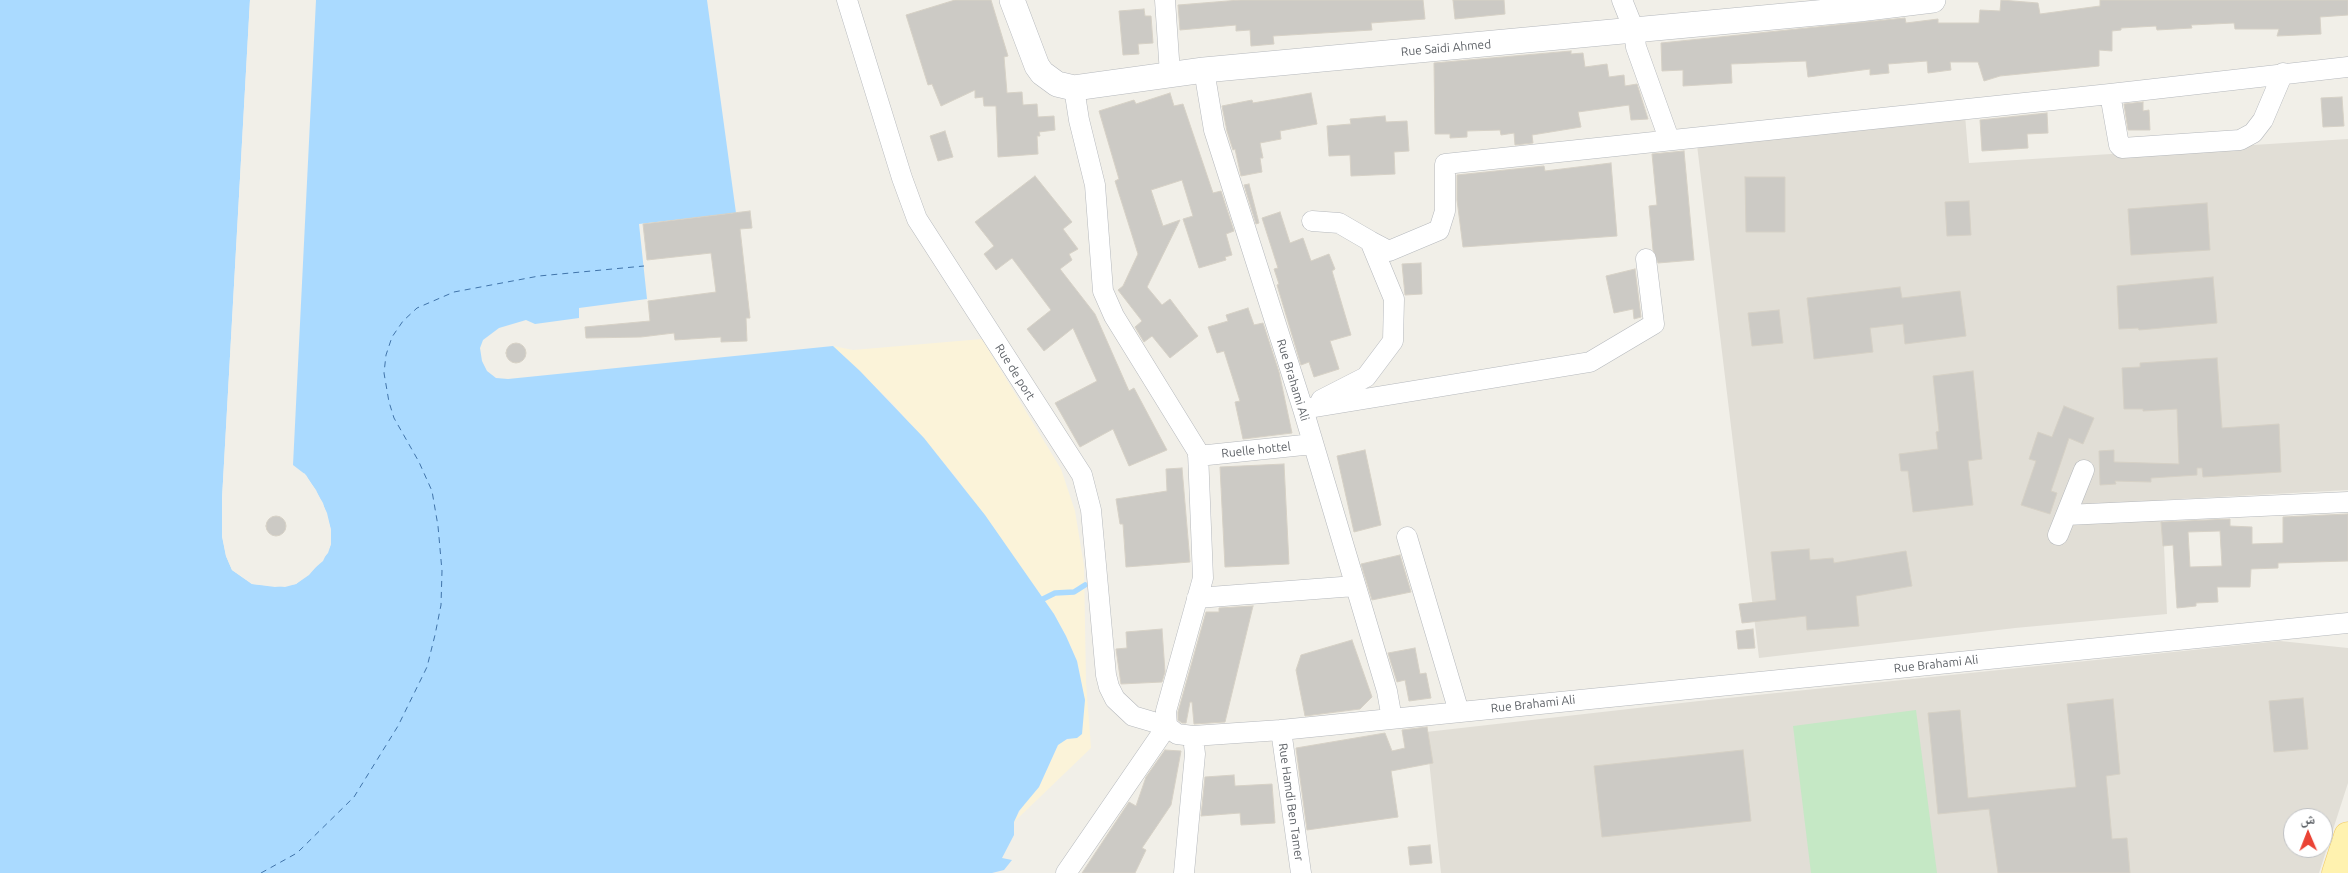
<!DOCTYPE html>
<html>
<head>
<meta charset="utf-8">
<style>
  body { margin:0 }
  #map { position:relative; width:2348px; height:873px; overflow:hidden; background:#f1efe8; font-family:Ubuntu,"Noto Naskh Arabic",sans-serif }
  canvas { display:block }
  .north { position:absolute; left:2283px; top:808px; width:50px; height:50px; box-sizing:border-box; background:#fff; border:1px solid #bfc1c3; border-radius:50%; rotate:359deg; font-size:14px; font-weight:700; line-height:20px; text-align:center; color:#5f6368 }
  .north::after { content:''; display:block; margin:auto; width:18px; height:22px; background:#ea4335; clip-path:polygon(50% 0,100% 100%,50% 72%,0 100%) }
</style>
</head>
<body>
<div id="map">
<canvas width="2348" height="873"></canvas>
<div class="north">ش</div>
</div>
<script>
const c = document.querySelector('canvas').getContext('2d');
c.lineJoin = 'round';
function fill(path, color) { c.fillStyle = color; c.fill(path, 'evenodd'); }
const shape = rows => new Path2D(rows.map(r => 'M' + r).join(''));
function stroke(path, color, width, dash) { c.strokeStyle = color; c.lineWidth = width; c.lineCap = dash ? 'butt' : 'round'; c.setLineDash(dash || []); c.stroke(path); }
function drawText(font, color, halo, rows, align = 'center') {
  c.font = font + ' Ubuntu,sans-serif'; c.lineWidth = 4; c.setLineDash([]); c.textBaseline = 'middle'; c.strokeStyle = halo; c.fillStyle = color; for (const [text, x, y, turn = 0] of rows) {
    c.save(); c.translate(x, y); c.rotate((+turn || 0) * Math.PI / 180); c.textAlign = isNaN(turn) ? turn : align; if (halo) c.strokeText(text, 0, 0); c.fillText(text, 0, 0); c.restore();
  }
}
fill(shape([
  [1965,115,1969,163,2348,139,2348,490,2162,500,2167,614,2015,628,1759,658,1697,145],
  [2280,641,2348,648,2348,783,2319,873,1441,873,1426,732,1699,701],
  [2293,818,2323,818,2323,848,2293,848]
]), '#e1ded6');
fill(shape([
  [1916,710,1937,873,1811,873,1793,726]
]), '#c5e8c5');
fill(shape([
  [982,339,1061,469,1075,511,1084,566,1086,682,1091,748,1014,822,1024,804,1039,787,1058,745,1062,741,1071,739,1085,700,1077,661,1066,636,1054,614,955,476,892,403,833,346,853,350]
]), '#fbf3d9');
fill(shape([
  [0,0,250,0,222,499,222,536,226,556,232,570,252,584,275,587,296,584,323,561,331,544,331,530,323,503,306,475,293,465,316,0,707,0,736,213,639,224,647,299,579,308,579,318,535,324,526,320,499,328,483,340,480,348,482,361,487,371,496,378,508,379,833,346,860,371,924,438,985,515,1054,614,1066,636,1077,661,1085,700,1082,734,1077,738,1067,739,1058,745,1039,787,1019,811,1014,822,1014,835,1002,858,1012,860,1004,870,992,873,0,873]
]), '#aadaff');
fill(shape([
  [250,0,252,0,225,499,225,536,234,569,253,581,285,584,295,582,307,573,326,552,329,543,329,530,325,514,314,491,302,475,304,473,316,490,327,513,331,530,331,544,328,553,309,575,296,584,285,587,252,584,232,570,226,556,222,536,222,499]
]), '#f1efe8');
stroke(shape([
  [1043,599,1055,593,1074,592,1085,585]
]), '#aadaff', 5.5);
stroke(shape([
  [261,873,297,853,354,797,398,726,427,667,435,635,441,605,442,571,438,526,432,491,419,462,394,418,389,402,384,373,386,355,392,337,403,321,417,308,454,292,539,276,644,266]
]), '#4174aa', 1, [6, 5]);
const building = shape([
  [955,0,991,0,1008,56,1004,57,1007,93,1022,92,1023,105,1037,104,1038,117,1054,116,1055,130,1039,132,1040,136,1037,136,1038,154,998,157,996,106,984,106,983,97,975,98,975,90,941,106,932,84,928,85,906,15,955,0],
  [1240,0,1423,0,1425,19,1371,23,1372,30,1273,36,1274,44,1251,46,1250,30,1236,31,1236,25,1180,30,1178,5,1240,0],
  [1453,0,1504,0,1505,14,1455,19,1453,0],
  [2001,0,2038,3,2040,14,2100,6,2100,0,2348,0,2348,15,2320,17,2321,34,2277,36,2279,29,2235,29,2234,23,2191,25,2192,28,2157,30,2156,26,2121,28,2121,30,2112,31,2112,51,2099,50,2099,66,2000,76,1984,81,1978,62,1950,62,1951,70,1928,73,1927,61,1888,64,1889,73,1870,75,1870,69,1808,77,1806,61,1731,64,1732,83,1683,86,1683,70,1662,71,1661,43,1905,18,1906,23,1938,19,1938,23,1979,23,1980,10,2000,11,2001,0],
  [1144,9,1145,16,1151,16,1153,43,1138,44,1139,54,1123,55,1119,11,1144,9],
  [1571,51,1571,54,1583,53,1585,67,1607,64,1609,77,1624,75,1625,86,1637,84,1648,119,1631,120,1629,105,1578,112,1581,127,1532,135,1533,143,1515,145,1514,133,1501,135,1500,130,1467,131,1467,137,1450,138,1450,134,1435,134,1434,63,1571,51],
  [1170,93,1174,106,1183,104,1213,193,1221,191,1234,231,1226,234,1232,255,1225,257,1226,260,1199,268,1183,219,1193,216,1182,180,1151,190,1163,226,1180,220,1147,287,1162,305,1170,299,1198,336,1170,358,1152,336,1144,342,1135,327,1142,321,1118,290,1123,286,1138,254,1115,181,1119,179,1099,111,1134,100,1136,104,1170,93],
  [1311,93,1317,124,1280,131,1281,139,1260,143,1263,158,1260,158,1262,172,1241,176,1235,149,1233,150,1227,131,1222,106,1252,100,1253,103,1311,93],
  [2342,97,2344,126,2323,127,2321,98,2342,97],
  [2143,102,2143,111,2149,110,2150,130,2128,130,2124,104,2143,102],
  [2047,113,2048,133,2027,134,2028,148,1982,151,1980,120,2047,113],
  [1385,116,1386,122,1407,121,1409,151,1394,152,1395,174,1351,176,1350,155,1329,156,1327,126,1351,124,1350,119,1385,116],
  [945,131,953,157,938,161,930,136,945,131],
  [1684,151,1694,260,1658,263,1653,250,1649,206,1657,205,1652,154,1684,151],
  [1611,163,1617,236,1463,247,1457,200,1457,175,1544,166,1545,171,1611,163],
  [1035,176,1072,222,1063,229,1078,249,1069,254,1072,260,1060,269,1095,314,1129,391,1134,388,1167,450,1129,466,1113,429,1080,447,1055,403,1097,381,1073,328,1044,351,1027,329,1051,310,1012,258,996,270,984,254,994,246,975,222,1035,176],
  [1745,177,1785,177,1785,232,1746,232,1745,177],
  [1249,184,1259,223,1256,224,1244,185,1249,184],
  [1969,201,1971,235,1947,236,1945,202,1969,201],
  [2207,203,2210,250,2131,255,2128,209,2207,203],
  [750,211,752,228,740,229,750,318,746,318,747,341,721,342,721,337,675,340,674,333,641,337,586,338,585,327,650,321,648,301,716,292,711,253,647,260,643,224,750,211],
  [1280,212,1290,243,1303,238,1311,261,1329,254,1335,269,1332,271,1351,335,1330,341,1339,369,1314,377,1309,362,1301,365,1277,285,1279,284,1274,269,1278,268,1262,218,1280,212],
  [1421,263,1422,294,1405,295,1402,264,1421,263],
  [1635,269,1641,317,1634,319,1633,309,1614,313,1606,276,1635,269],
  [2213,277,2217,323,2139,330,2138,328,2119,329,2117,286,2213,277],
  [1900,287,1902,298,1960,291,1966,336,1905,344,1903,324,1870,328,1873,352,1814,359,1807,298,1900,287],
  [1248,308,1254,325,1263,323,1279,372,1292,433,1243,439,1235,402,1240,401,1224,351,1217,353,1208,327,1228,321,1226,315,1248,308],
  [1779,310,1783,343,1752,346,1748,313,1779,310],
  '506 353a10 10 0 1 1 20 0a10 10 0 1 1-20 0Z',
  [2217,358,2222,428,2279,424,2281,472,2203,477,2202,468,2197,468,2197,475,2151,478,2151,482,2115,481,2116,484,2100,485,2099,451,2114,450,2114,462,2179,464,2177,409,2143,411,2143,409,2124,409,2122,368,2140,367,2140,363,2217,358],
  [1973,371,1982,459,1968,461,1973,505,1913,512,1908,471,1901,471,1899,454,1938,449,1936,432,1939,431,1933,376,1973,371],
  [2064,406,2094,418,2083,444,2069,438,2051,491,2057,493,2050,514,2021,505,2036,461,2029,459,2038,432,2052,437,2064,406],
  [1365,450,1381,525,1354,532,1337,456,1365,450],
  [1284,464,1289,564,1225,567,1220,467,1284,464],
  [1182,468,1190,562,1126,567,1123,524,1120,524,1116,499,1167,491,1166,469,1182,468],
  [2348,514,2348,561,2278,563,2278,568,2251,569,2250,587,2217,587,2218,602,2196,603,2196,606,2177,608,2173,545,2163,546,2161,522,2230,519,2230,526,2252,527,2252,544,2283,543,2283,517,2348,514],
  [2220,531,2222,566,2190,567,2188,532,2220,531],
  '266 526a10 10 0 1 1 20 0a10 10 0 1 1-20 0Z',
  [1809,549,1810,560,1833,558,1834,563,1906,551,1912,586,1856,596,1859,626,1807,630,1806,616,1742,623,1739,604,1776,600,1771,552,1809,549],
  [1400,555,1411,592,1372,600,1361,564,1400,555],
  [1253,606,1225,722,1194,724,1192,702,1190,702,1186,723,1182,723,1178,720,1178,712,1206,612,1219,612,1219,608,1253,606],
  [1162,629,1165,672,1162,682,1121,684,1116,649,1127,648,1126,632,1162,629],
  [1753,629,1755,648,1738,649,1736,631,1753,629],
  [1352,640,1372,697,1360,709,1305,716,1296,670,1301,655,1352,640],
  [1415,648,1420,674,1426,673,1431,698,1409,701,1405,680,1397,682,1388,653,1415,648],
  [2303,698,2308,749,2274,752,2269,701,2303,698],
  [2113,699,2120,774,2106,776,2112,839,2127,838,2130,873,1998,873,1989,809,1938,814,1928,713,1960,710,1968,798,2076,787,2067,704,2113,699],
  [1427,727,1433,763,1391,771,1398,817,1307,830,1296,748,1385,733,1392,751,1405,748,1402,730,1427,727],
  [1165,750,1181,751,1171,805,1142,848,1146,850,1135,873,1082,873,1129,802,1136,806,1146,777,1165,750],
  [1743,750,1751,821,1602,837,1594,766,1743,750],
  [1234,775,1235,786,1272,784,1275,823,1241,825,1240,813,1201,816,1205,777,1234,775],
  [1430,845,1432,863,1410,865,1408,847,1430,845]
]);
fill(building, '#cccac5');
stroke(building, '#d6d1c6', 1);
const minor = shape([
  [847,0,902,178,917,219,1082,475,1091,510,1106,675,1109,687,1115,699,1133,716,1167,726,1066,873],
  [1165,0,1170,74],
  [1622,0,1634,30,1636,47,1669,139],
  [1204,70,1214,130,1303,409,1387,691,1392,719],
  [1074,88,1079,120,1095,185,1103,291,1114,316,1198,452,1203,578,1166,711,1167,726,1177,734,1193,736,1281,730,2348,623],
  [2110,94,2119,145,2122,148,2240,140,2253,133,2263,120,2283,73],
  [1312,221,1339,223,1370,241,1394,299,1393,341,1366,377,1321,400],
  [1370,241,1389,251,1439,230,1445,211,1445,164,2110,94,2348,67],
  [1303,409,1590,362,1654,324,1646,259],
  [1198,456,1313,444],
  [2066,515,2348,502],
  [2058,535,2084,470],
  [1407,537,1459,712],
  [1197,598,1355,586],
  [1281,730,1301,873],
  [1184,873,1195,754,1193,736]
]);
const tertiary = shape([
  [1012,0,1037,66,1042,73,1057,84,1074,88,1204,70,1859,9,1933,0]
]);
const primary = shape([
  [2336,873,2348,836]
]);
stroke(minor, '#b5b8bc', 21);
stroke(tertiary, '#b5b8bc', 26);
stroke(primary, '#f2c960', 29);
stroke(minor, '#fff', 20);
stroke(tertiary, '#fff', 25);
stroke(primary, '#fff2af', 28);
drawText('12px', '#5f6368', '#fff', [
  ["Rue Saidi Ahmed",1446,48,-5],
  ["Rue de port",1015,372,58],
  ["Rue Brahami Ali",1293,380,73],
  ["Ruelle hottel",1256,450,-6],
  ["Rue Brahami Ali",1936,664,-6],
  ["Rue Brahami Ali",1533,704,-6],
  ["Rue Hamdi Ben Tamer",1291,802,82]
]);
</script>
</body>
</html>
